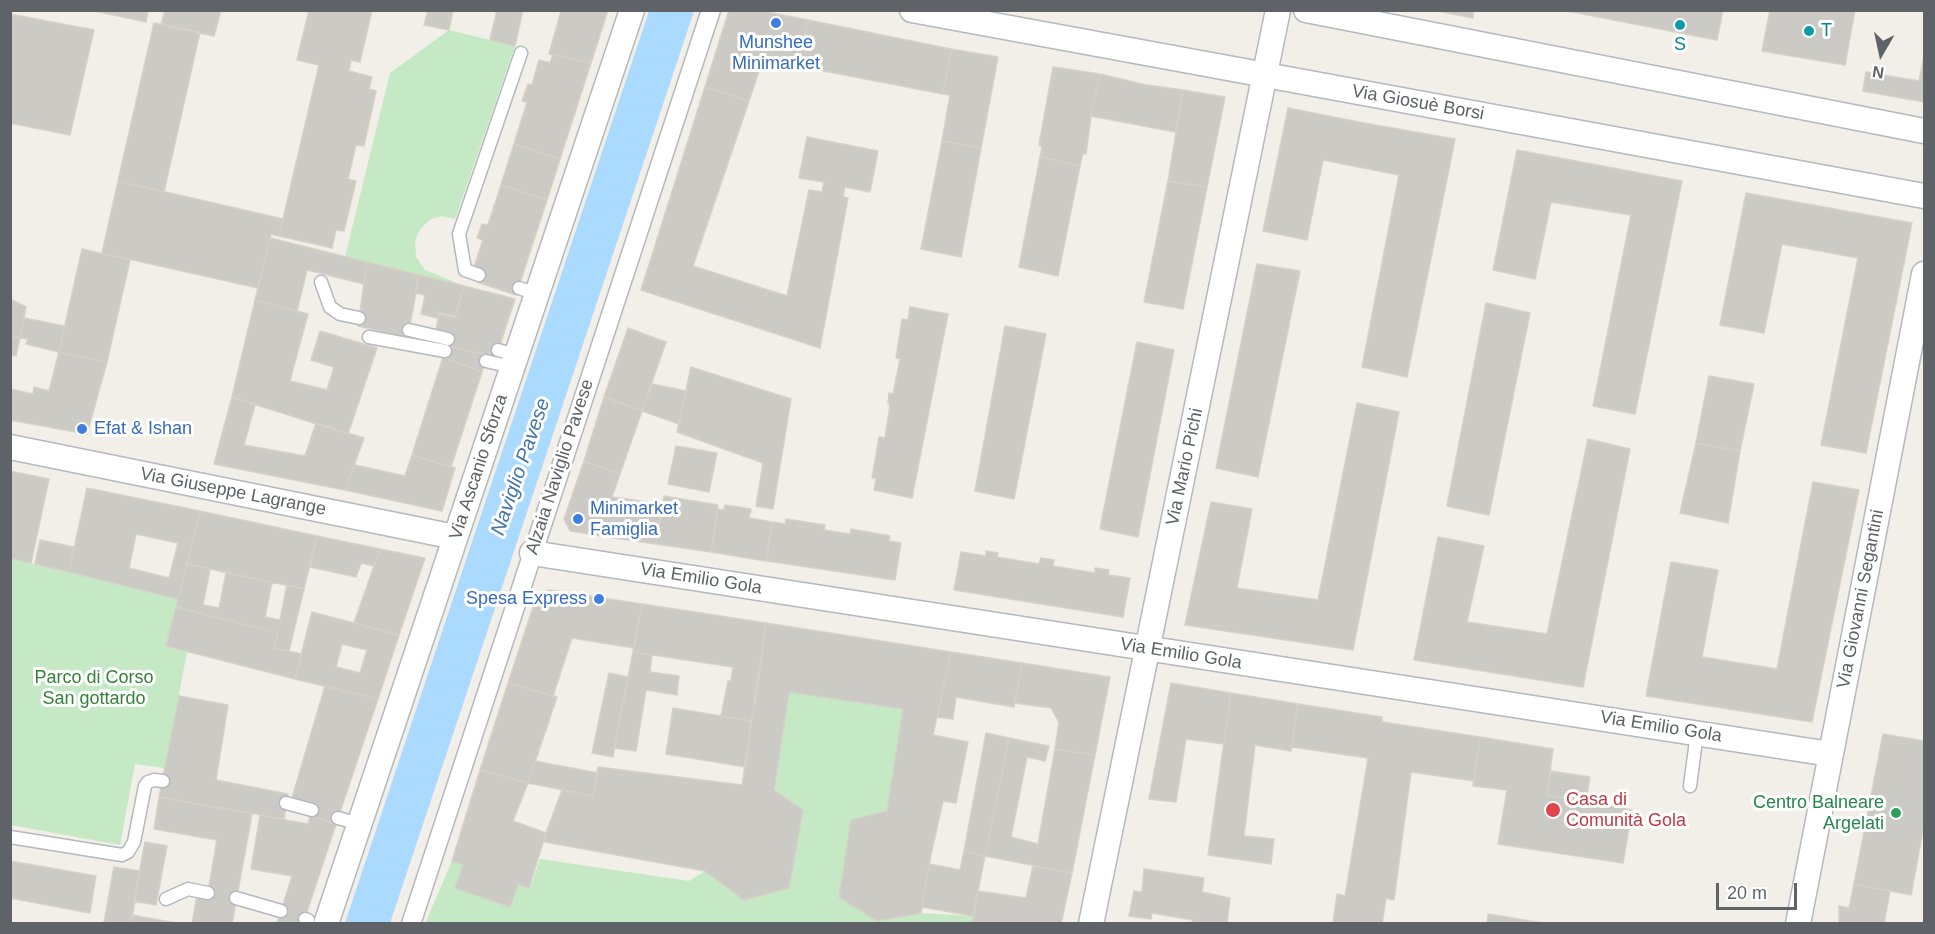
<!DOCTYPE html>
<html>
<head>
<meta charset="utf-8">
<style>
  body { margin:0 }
  #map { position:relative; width:1935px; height:934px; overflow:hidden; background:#f1efe8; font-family:Arial,sans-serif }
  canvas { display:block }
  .frame { position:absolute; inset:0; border:12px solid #5f6368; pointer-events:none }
  .north { position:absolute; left:1851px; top:24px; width:60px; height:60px; -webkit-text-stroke:4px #fff; paint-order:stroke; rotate:189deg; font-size:16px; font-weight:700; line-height:24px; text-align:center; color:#5f6368 }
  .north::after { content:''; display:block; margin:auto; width:21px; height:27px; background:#5f6368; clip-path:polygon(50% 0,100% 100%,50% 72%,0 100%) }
  .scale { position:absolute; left:1716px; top:883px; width:81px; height:27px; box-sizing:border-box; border:3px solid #5f6368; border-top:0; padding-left:8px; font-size:18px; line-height:21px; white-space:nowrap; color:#5f6368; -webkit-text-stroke:4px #fff; paint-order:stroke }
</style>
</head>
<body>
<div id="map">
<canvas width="1935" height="934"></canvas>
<div class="frame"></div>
<div class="north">N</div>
<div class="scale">20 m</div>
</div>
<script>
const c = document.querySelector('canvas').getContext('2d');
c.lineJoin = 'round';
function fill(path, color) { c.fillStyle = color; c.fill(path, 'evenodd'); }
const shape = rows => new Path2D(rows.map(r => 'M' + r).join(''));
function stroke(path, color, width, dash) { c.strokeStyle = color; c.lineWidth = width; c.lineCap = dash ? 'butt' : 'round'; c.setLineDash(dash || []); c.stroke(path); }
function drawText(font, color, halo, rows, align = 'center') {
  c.font = font + ' Arial,sans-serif'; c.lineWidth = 6; c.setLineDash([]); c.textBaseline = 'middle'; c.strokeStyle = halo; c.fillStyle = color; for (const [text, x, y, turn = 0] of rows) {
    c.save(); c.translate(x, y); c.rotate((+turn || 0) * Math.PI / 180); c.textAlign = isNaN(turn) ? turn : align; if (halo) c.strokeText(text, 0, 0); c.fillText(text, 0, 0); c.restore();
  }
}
fill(shape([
  [449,30,515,46,455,219,442,216,431,219,421,228,415,240,416,257,425,270,464,286,345,257,390,73],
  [10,558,178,599,166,646,187,652,165,768,135,764,120,845,11,825],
  [789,692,903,709,887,811,851,820,840,897,877,921,921,913,973,916,972,924,425,924,452,861,463,865,455,888,510,907,518,884,530,888,540,859,689,881,705,871,744,899,789,888,803,810,774,790]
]), '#c5e8c5');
fill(shape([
  [649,11,694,11,390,923,345,923]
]), '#aadaff');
const building = shape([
  [90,10,148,10,146,22,90,10],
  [165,10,221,10,214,36,161,25,165,10],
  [309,10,372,10,360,62,351,60,349,71,372,77,369,89,376,91,364,146,356,145,348,179,356,181,344,231,336,230,332,248,279,236,319,65,297,60,309,10],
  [428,10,453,10,449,30,424,25,428,10],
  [497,10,523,10,515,46,490,40,497,10],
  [560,10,608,10,591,63,549,54,561,11,560,10],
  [729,10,756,10,808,20,798,66,762,62,749,101,705,87,729,10],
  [1433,10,1473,10,1473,18,1433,10],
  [1562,10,1723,10,1717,40,1562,10],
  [1770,10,1855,10,1845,65,1762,51,1770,10],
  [10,14,94,30,70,135,10,123,10,14],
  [808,20,951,49,943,94,798,66,808,20],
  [154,23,200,32,164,192,118,181,154,23],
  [951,49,998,57,981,148,942,141,950,95,943,94,951,49],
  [553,54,591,63,560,159,514,144,527,102,522,101,528,84,532,85,539,60,550,63,553,54],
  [1924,56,1924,102,1863,91,1866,72,1919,81,1924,56],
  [1053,67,1100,74,1091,116,1086,154,1083,153,1080,166,1040,157,1042,147,1039,145,1053,67],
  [1100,74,1146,85,1183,90,1175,132,1091,116,1100,74],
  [705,87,749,101,693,266,787,296,809,190,822,192,824,182,799,178,807,137,878,151,870,192,845,187,843,197,848,198,820,348,641,290,705,87],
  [1183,90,1225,97,1207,187,1168,181,1183,90],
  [1288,108,1364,123,1455,139,1407,377,1362,367,1399,175,1323,160,1307,240,1263,231,1288,108],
  [942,141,981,148,961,257,921,249,942,141],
  [514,144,560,159,547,200,501,185,514,144],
  [1517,150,1682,181,1635,414,1593,406,1631,215,1551,202,1535,279,1493,270,1517,150],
  [1040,157,1080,166,1058,276,1019,267,1040,157],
  [118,181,283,219,279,236,271,234,258,288,102,253,118,181],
  [1168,181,1207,187,1183,309,1144,302,1168,181],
  [501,185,547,200,516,295,477,282,481,269,474,267,483,240,477,238,482,224,488,225,501,185],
  [1746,193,1912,223,1866,453,1821,445,1858,258,1782,244,1764,333,1720,325,1746,193],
  [270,238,367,262,364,284,307,270,297,311,255,300,270,238],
  [82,249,130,260,107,362,59,352,82,249],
  [367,262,419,275,408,337,358,326,367,262],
  [1257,264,1300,271,1258,477,1216,468,1257,264],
  [419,275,464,286,455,316,438,312,437,318,421,314,425,295,415,293,419,275],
  [464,286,515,299,496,357,447,346,450,333,436,330,439,314,455,318,464,286],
  [10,299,26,307,20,338,10,336,10,299],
  [255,300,308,314,290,381,327,390,334,367,311,360,320,331,377,348,348,434,232,397,255,300],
  [1486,303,1530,313,1489,515,1447,506,1486,303],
  [910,307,948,314,912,498,874,490,876,478,872,478,879,437,885,438,890,405,888,404,889,393,893,394,900,359,896,358,902,319,908,320,910,307],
  [24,318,65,326,59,352,26,344,28,339,20,338,24,318],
  [1005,326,1046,334,1014,499,975,491,1005,326],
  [628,328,666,342,642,411,604,397,628,328],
  [10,336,20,338,16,356,10,355,10,336],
  [1137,342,1174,350,1138,537,1100,529,1137,342],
  [447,346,487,355,482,372,443,357,447,346],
  [59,352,107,362,87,434,10,420,10,389,33,394,34,387,49,391,59,352],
  [443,357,482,372,451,467,412,455,443,357],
  [691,367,791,399,773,509,756,506,763,463,677,432,691,367],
  [1709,376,1754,384,1740,451,1696,443,1709,376],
  [652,384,686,391,679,424,642,411,652,384],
  [232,397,255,405,244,445,305,456,316,423,364,438,345,490,214,464,232,397],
  [604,397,642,411,620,474,584,461,604,397],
  [1357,403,1399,412,1353,650,1185,625,1211,502,1252,509,1237,588,1318,600,1357,403],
  [1588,439,1630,449,1583,687,1414,660,1438,537,1484,546,1467,622,1547,634,1588,439],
  [1696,443,1740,451,1728,523,1680,513,1696,443],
  [676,446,717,453,709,492,668,484,676,446],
  [412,455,455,468,442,511,345,490,355,465,405,476,412,455],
  [584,461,620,474,612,497,628,499,621,539,570,531,564,519,584,461],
  [10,471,49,479,31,563,10,558,10,471],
  [1813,482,1859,490,1812,722,1646,696,1671,562,1718,570,1702,657,1777,669,1813,482],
  [87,488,200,511,178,599,69,572,87,488],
  [136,534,178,543,169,578,129,568,136,534],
  [664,496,718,505,711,552,656,544,664,496],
  [628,499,663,505,656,544,621,539,628,499],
  [725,505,751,509,749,518,772,522,766,561,711,552,718,509,724,510,725,505],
  [200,511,317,536,304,589,187,564,200,511],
  [786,519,825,525,824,530,850,534,851,529,890,536,889,541,901,543,895,580,767,561,772,522,785,524,786,519],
  [317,536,380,549,374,566,361,563,356,577,310,567,317,536],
  [40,540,74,547,69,572,35,564,40,540],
  [380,549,425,558,399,635,354,623,380,549],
  [986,551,998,553,997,557,1039,564,1041,558,1054,560,1053,566,1095,573,1095,568,1109,570,1108,575,1130,578,1123,617,954,590,961,552,986,556,986,551],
  [187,564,210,569,203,605,219,608,226,573,272,582,265,617,280,620,287,585,304,589,289,651,274,648,278,633,176,607,187,564],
  [549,590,642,604,634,648,572,638,553,696,508,683,536,598,549,590],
  [642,604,766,623,756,699,751,721,721,716,728,681,731,681,733,667,633,652,642,604],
  [176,607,278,633,274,648,301,654,295,679,166,646,176,607],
  [312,612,399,635,378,699,295,679,312,612],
  [342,644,367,650,360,673,336,667,342,644],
  [766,623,951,652,933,735,968,742,956,803,943,801,929,864,921,913,877,921,839,897,851,820,887,811,903,709,789,692,774,790,803,810,789,888,744,900,705,871,545,842,546,833,562,790,593,796,598,767,742,785,766,623],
  [633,652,652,655,650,672,679,676,677,695,646,690,636,751,614,748,633,652],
  [951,652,1022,663,1014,707,956,697,953,719,937,717,951,652],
  [1022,663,1110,677,1095,755,1055,749,1059,722,1051,708,1015,703,1022,663],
  [609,673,628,677,613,757,592,753,609,673],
  [508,683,557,697,528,783,480,770,508,683],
  [1171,683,1231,693,1224,744,1186,739,1176,802,1149,799,1171,683],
  [325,686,378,699,336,824,310,816,314,805,292,798,325,686],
  [1231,693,1298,704,1291,751,1255,745,1244,836,1274,839,1271,864,1208,855,1231,693],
  [179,696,228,705,216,780,288,794,284,819,159,797,179,696],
  [1298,704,1382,717,1382,722,1480,737,1474,781,1411,772,1394,900,1386,898,1382,924,1333,924,1337,894,1345,896,1368,758,1292,747,1298,704],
  [673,708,751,721,746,767,666,754,673,708],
  [986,733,1009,738,985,856,964,851,986,733],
  [1883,734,1924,741,1924,825,1911,895,1854,884,1883,734],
  [1480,737,1553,749,1547,795,1632,810,1623,863,1498,844,1507,790,1473,786,1480,737],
  [1009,738,1049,746,1045,761,1027,757,1011,837,1038,844,1055,749,1095,755,1072,873,985,856,1009,738],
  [535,761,598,773,593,796,528,783,535,761],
  [480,770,528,783,513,821,546,833,529,888,518,884,510,907,455,888,463,865,452,861,480,770],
  [1551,771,1590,777,1586,801,1547,795,1551,771],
  [159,797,252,814,232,924,192,924,197,895,207,897,217,840,154,829,159,797],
  [260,815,308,824,310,816,336,824,303,924,277,924,292,876,251,869,260,815],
  [145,842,167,846,156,905,134,901,145,842],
  [964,851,985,856,973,916,922,907,929,864,960,870,964,851],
  [10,861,96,876,90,913,10,898,10,861],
  [1033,866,1072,873,1061,924,972,924,978,891,1026,898,1033,866],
  [114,867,140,871,131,924,104,922,114,867],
  [1144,869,1204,878,1202,892,1230,898,1227,924,1192,924,1193,920,1152,913,1151,919,1129,916,1134,891,1142,892,1144,869],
  [1854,884,1890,891,1884,924,1839,924,1839,906,1849,908,1854,884],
  [1488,914,1548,924,1487,924,1488,914],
  [132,915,181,924,131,924,132,915]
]);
fill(building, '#cccac5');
stroke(building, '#d6d1c6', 1.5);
const service = shape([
  [479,275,465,270,459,234,521,53],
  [321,282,330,307,340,314,359,318],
  [519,288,536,294],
  [409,330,448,339],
  [369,337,445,351],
  [498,350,516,355],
  [486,361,512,367],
  [1690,786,1697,733],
  [286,803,312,810],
  [338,818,359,824],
  [10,837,122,855,128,852,134,842,145,786,148,782,154,780,163,781],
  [236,898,281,911],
  [166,899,188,889,208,893],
  [305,919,308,920]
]);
const pedestrian = shape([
  [411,924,711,10]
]);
const minor = shape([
  [912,10,1924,196],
  [1306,10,1924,131],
  [10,447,455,537],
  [532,553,1830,754],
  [326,924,632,10],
  [1091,924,1278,10],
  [1798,924,1924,274]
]);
stroke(service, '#b5b8bc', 15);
stroke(pedestrian, '#b5b8bc', 21);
stroke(minor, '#b5b8bc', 27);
stroke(service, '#fff', 12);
stroke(pedestrian, '#fff', 18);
stroke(minor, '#fff', 24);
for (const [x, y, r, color] of [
  [776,23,6,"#3f7fe0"],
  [1680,25,6,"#0f9aa8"],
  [1809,31,6,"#0f9aa8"],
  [82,429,6,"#3f7fe0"],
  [578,519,6,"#3f7fe0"],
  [599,599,6,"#3f7fe0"],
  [1553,810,8,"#e0444e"],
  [1896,813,6,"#2e9e5b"]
]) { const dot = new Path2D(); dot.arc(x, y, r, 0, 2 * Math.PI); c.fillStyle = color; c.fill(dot); stroke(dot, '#fff', 2); }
drawText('18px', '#0d838f', '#fff', [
  ["T",1821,31],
  ["S",1680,45,"center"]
], 'left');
drawText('18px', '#366cbe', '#fff', [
  ["Munshee",776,43,"center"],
  ["Minimarket",776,64,"center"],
  ["Efat & Ishan",94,429],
  ["Minimarket",590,509],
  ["Famiglia",590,530],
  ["Spesa Express",587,599,"right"]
], 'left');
drawText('18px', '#5f6368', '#fff', [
  ["Via Giosuè Borsi",1418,103,10],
  ["Via Ascanio Sforza",479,467,-72],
  ["Alzaia Naviglio Pavese",560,467,-72],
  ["Via Mario Pichi",1185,467,-78],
  ["Via Giuseppe Lagrange",233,492,11],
  ["Via Emilio Gola",701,579,9],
  ["Via Giovanni Segantini",1861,599,-79],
  ["Via Emilio Gola",1181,654,9],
  ["Via Emilio Gola",1661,727,9]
]);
drawText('18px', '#348238', '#fff', [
  ["Parco di Corso",94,678],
  ["San gottardo",94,699]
]);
drawText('18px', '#be3a42', '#fff', [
  ["Casa di",1566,800],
  ["Comunità Gola",1566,821]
], 'left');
drawText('18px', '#27864d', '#fff', [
  ["Centro Balneare",1884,803],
  ["Argelati",1884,824]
], 'right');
drawText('italic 20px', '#4174aa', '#fff', [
  ["Naviglio Pavese",521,467,-71]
]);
</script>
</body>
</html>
